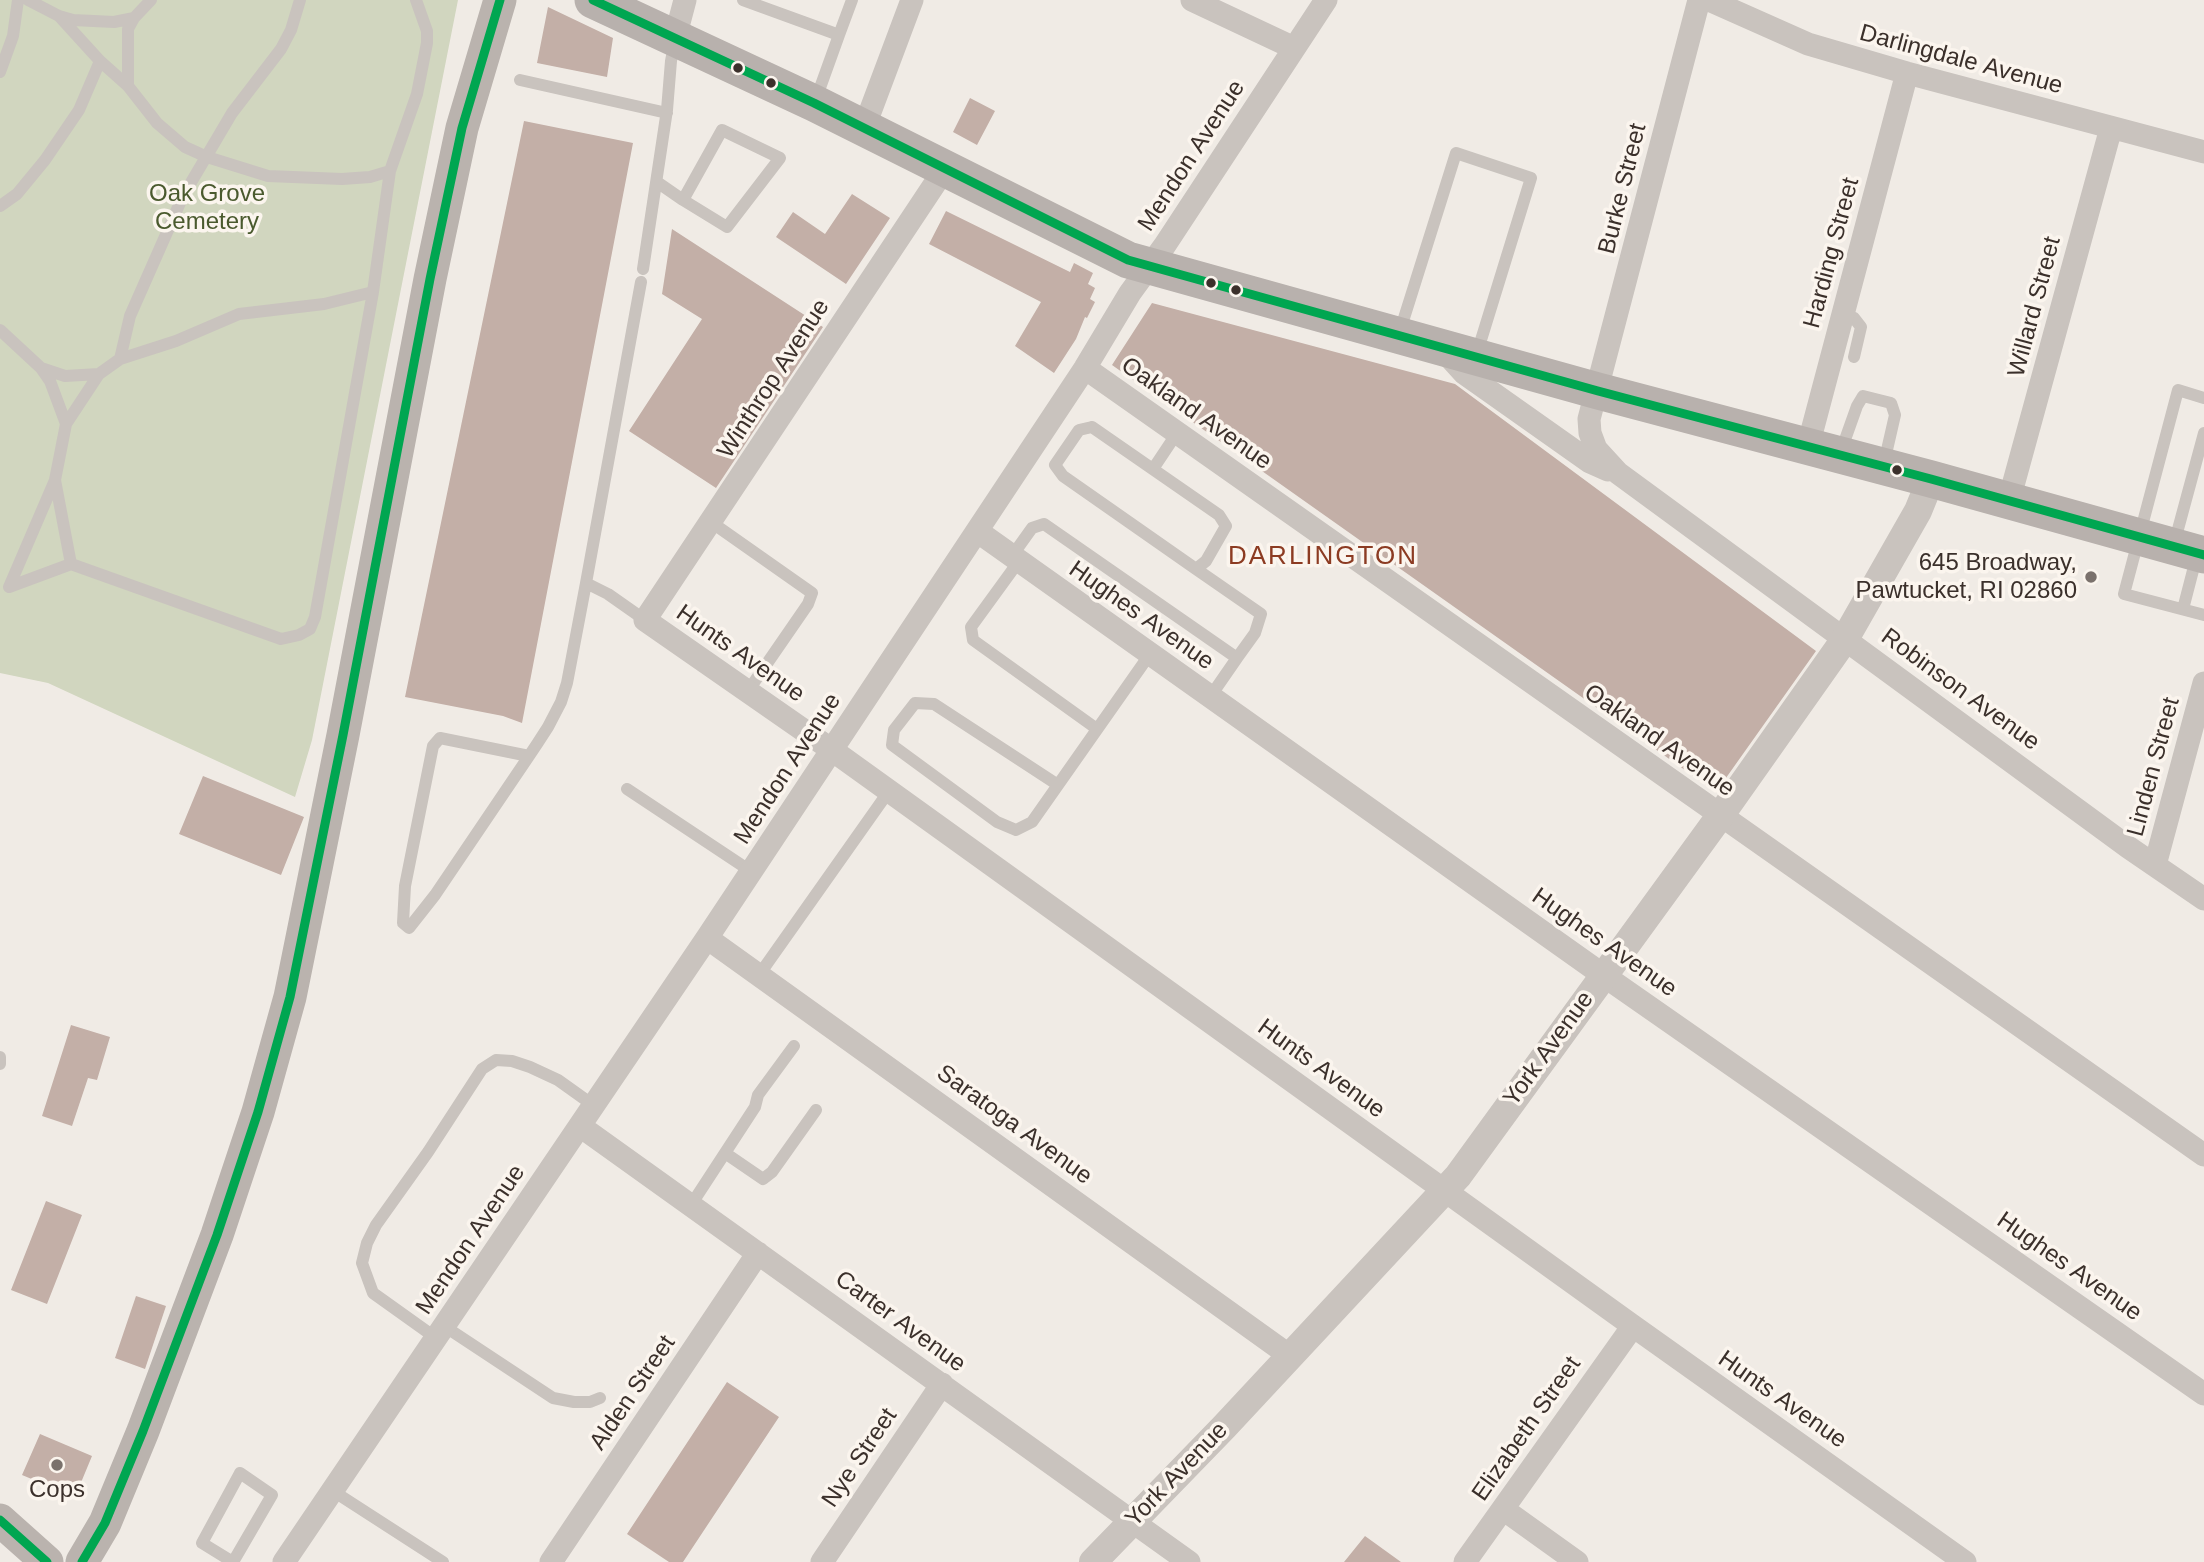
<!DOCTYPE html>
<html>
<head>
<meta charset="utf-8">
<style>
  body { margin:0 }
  canvas { display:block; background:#f0ebe5 }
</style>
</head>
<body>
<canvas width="2204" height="1562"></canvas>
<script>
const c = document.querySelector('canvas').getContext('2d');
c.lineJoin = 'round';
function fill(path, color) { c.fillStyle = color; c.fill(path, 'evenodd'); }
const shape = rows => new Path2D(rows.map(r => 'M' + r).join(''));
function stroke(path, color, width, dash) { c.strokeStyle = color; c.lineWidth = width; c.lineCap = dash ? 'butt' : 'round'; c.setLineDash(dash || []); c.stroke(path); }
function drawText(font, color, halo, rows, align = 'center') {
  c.font = font + ' Helvetica,sans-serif'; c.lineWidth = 7; c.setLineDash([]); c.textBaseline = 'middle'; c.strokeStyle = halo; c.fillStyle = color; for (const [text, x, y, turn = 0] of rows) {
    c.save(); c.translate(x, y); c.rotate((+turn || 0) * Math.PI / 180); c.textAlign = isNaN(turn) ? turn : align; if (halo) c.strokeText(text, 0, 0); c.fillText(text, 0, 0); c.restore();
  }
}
fill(shape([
  [0,0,458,0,312,740,295,797,48,683,0,673]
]), '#d1d6bf');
fill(shape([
  [548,7,613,38,607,77,537,63],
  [970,98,995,111,977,145,953,132],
  [524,121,633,143,522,723,503,716,405,697],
  [852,194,890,218,846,284,776,237,793,212,825,234],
  [946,211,1070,272,1074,263,1093,273,1088,284,1095,288,1090,299,1095,302,1087,318,1085,317,1076,339,1054,373,1015,346,1041,302,929,244],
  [672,229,823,327,716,488,629,431,702,319,662,294],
  [1152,303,1455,384,1816,651,1716,792,1112,365],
  [203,776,304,817,281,875,179,834],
  [71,1025,110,1037,97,1080,88,1078,72,1126,42,1116],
  [46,1201,82,1215,47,1304,11,1290],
  [136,1296,166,1306,145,1369,115,1358],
  [727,1382,779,1417,683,1562,669,1562,627,1534],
  [40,1434,92,1456,75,1497,22,1475],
  [1365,1536,1401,1562,1344,1562]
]), '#c3afa7');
stroke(shape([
  [28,0,59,16],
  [151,0,134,18,128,29,128,86,157,123,185,147,207,157,268,176,342,179,370,177,390,171],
  [743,0,839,35,816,99],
  [839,35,852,0],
  [100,61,59,16,73,20,114,22,134,18],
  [0,72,13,36,18,0],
  [520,80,667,113],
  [657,182,683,200,727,227,780,158,722,130,683,200],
  [0,206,17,194,45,160,79,110,100,61,128,86],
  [643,269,667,110,671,61,675,40],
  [641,282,586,583,608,594,645,620],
  [1843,314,1854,318,1861,327,1854,357],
  [0,330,41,368],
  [1399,334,1456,153,1531,178,1477,353],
  [120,359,130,316,183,196,232,113,281,49,291,30,300,0],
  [2204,398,2178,390,2124,594,2204,615],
  [66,424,50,381,41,368,65,376,99,374],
  [1092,427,1219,515,1226,526,1206,561,1196,569,1063,476,1055,465,1079,430,1092,427],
  [1841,451,1857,406,1863,396,1891,403,1895,415,1884,463],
  [1153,469,1177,433],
  [55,480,66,424,99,374,120,359,176,341,239,314,324,304,373,292],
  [711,522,812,593,808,604,748,691],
  [2174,544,2204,433],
  [1012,556,1032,528,1044,524,1237,658,1255,633,1261,614,1196,569],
  [1019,561,971,627,973,640,1097,729],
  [71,564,55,480,9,587,71,564,281,639,299,635,310,629,315,617,373,292,390,171,417,94,427,43,427,31,416,0],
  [2183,609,2197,555],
  [1210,697,1237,658],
  [529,756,440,738,433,746,405,886,403,923,409,928,435,895,529,756,537,744,548,727,561,702,567,683,586,583],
  [1058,785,934,704,915,703,894,730,892,745,997,822,1016,830,1032,822,1150,654],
  [627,789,752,872],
  [759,975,889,791],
  [0,1057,0,1064],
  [725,1153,763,1179,772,1172,816,1110],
  [691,1205,755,1107,758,1095,794,1046],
  [444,1326,553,1398,574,1402,590,1402,600,1398],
  [436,1338,373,1293,362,1263,367,1243,376,1225,428,1152,482,1069,496,1060,512,1061,530,1067,558,1080,593,1105],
  [240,1473,272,1495,233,1562,202,1543,240,1473],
  [333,1491,443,1562]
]), '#c9c3be', 12);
stroke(shape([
  [1192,0,1294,48],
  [1699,0,1589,419,1590,433,1596,449,1618,473,2128,847,2204,899],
  [1709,0,1808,44,1907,73,2204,152],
  [675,38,685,0],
  [864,128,912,0],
  [946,167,645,620,832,750,1633,1326,1965,1562],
  [1444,351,1464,373,1590,462,1608,470],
  [1085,368,2204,1155],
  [1808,446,1907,73],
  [2009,500,2111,128],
  [977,531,1603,975,2204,1394],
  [2155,865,2204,683],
  [707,938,1290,1356],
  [580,1126,1189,1562],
  [1503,1509,1577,1562],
  [284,1562,707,938,1085,368,1130,293,1165,245,1326,0],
  [551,1562,758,1253],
  [822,1562,942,1384],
  [1465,1562,1633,1326]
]), '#c9c3be', 23);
stroke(shape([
  [1093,1562,1224,1427,1458,1176,1720,816,1845,639,1918,511,1931,479]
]), '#c9c3be', 28);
stroke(shape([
  [0,1520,47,1562],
  [82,1562,105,1523,143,1431,217,1235,258,1112,290,997,343,735,430,279,462,128,500,0]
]), '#bab3ae', 33);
stroke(shape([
  [593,0,814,103,1128,260,1598,391,1931,479,2204,555]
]), '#b8b1ad', 37);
stroke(shape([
  [593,0,814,103,1128,260,1598,391,1931,479,2204,555],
  [0,1520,47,1562],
  [82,1562,105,1523,143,1431,217,1235,258,1112,290,997,343,735,430,279,462,128,500,0]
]), '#00a651', 9);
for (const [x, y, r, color] of [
  [738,68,6,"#3b302b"],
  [771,83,6,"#3b302b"],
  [1211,283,6,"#3b302b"],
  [1236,290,6,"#3b302b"],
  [1897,470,6,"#3b302b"],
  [2091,577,7,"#7a716c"],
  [57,1465,7,"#7a716c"]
]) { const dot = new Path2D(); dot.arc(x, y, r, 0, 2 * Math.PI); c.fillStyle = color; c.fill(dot); stroke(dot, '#fbf5ee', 2.5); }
drawText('24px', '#3b302b', '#fbf5ee', [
  ["Darlingdale Avenue",1961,60,15],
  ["Mendon Avenue",1192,156,-57],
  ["Burke Street",1623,189,-76],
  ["Harding Street",1832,253,-75],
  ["Willard Street",2035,307,-75],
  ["Winthrop Avenue",774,379,-57],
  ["Oakland Avenue",1196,414,35],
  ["Hughes Avenue",1141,616,35],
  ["Hunts Avenue",740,654,35],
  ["Robinson Avenue",1960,690,36],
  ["Oakland Avenue",1659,741,35],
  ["Linden Street",2154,767,-75],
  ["Mendon Avenue",788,769,-57],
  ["Hughes Avenue",1604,943,35],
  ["York Avenue",1549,1049,-54],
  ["Hunts Avenue",1321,1069,36],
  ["Saratoga Avenue",1014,1125,36],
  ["Mendon Avenue",471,1240,-56],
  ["Hughes Avenue",2069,1267,35],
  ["Carter Avenue",900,1322,36],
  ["Alden Street",633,1393,-56],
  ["Hunts Avenue",1782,1400,35],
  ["Elizabeth Street",1527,1429,-55],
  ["Nye Street",860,1458,-56],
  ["York Avenue",1177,1475,-46]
]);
drawText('24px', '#4a5a2e', '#fbf5ee', [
  ["Oak Grove",207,194],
  ["Cemetery",207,222]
]);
drawText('24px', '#3b302b', '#fbf5ee', [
  ["645 Broadway,",2077,563],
  ["Pawtucket, RI 02860",2077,591],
  ["Cops",57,1490,"center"]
], 'right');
c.letterSpacing = '2px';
drawText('26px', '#8c3b22', '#fbf5ee', [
  ["DARLINGTON",1323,557]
]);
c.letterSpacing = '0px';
</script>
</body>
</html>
